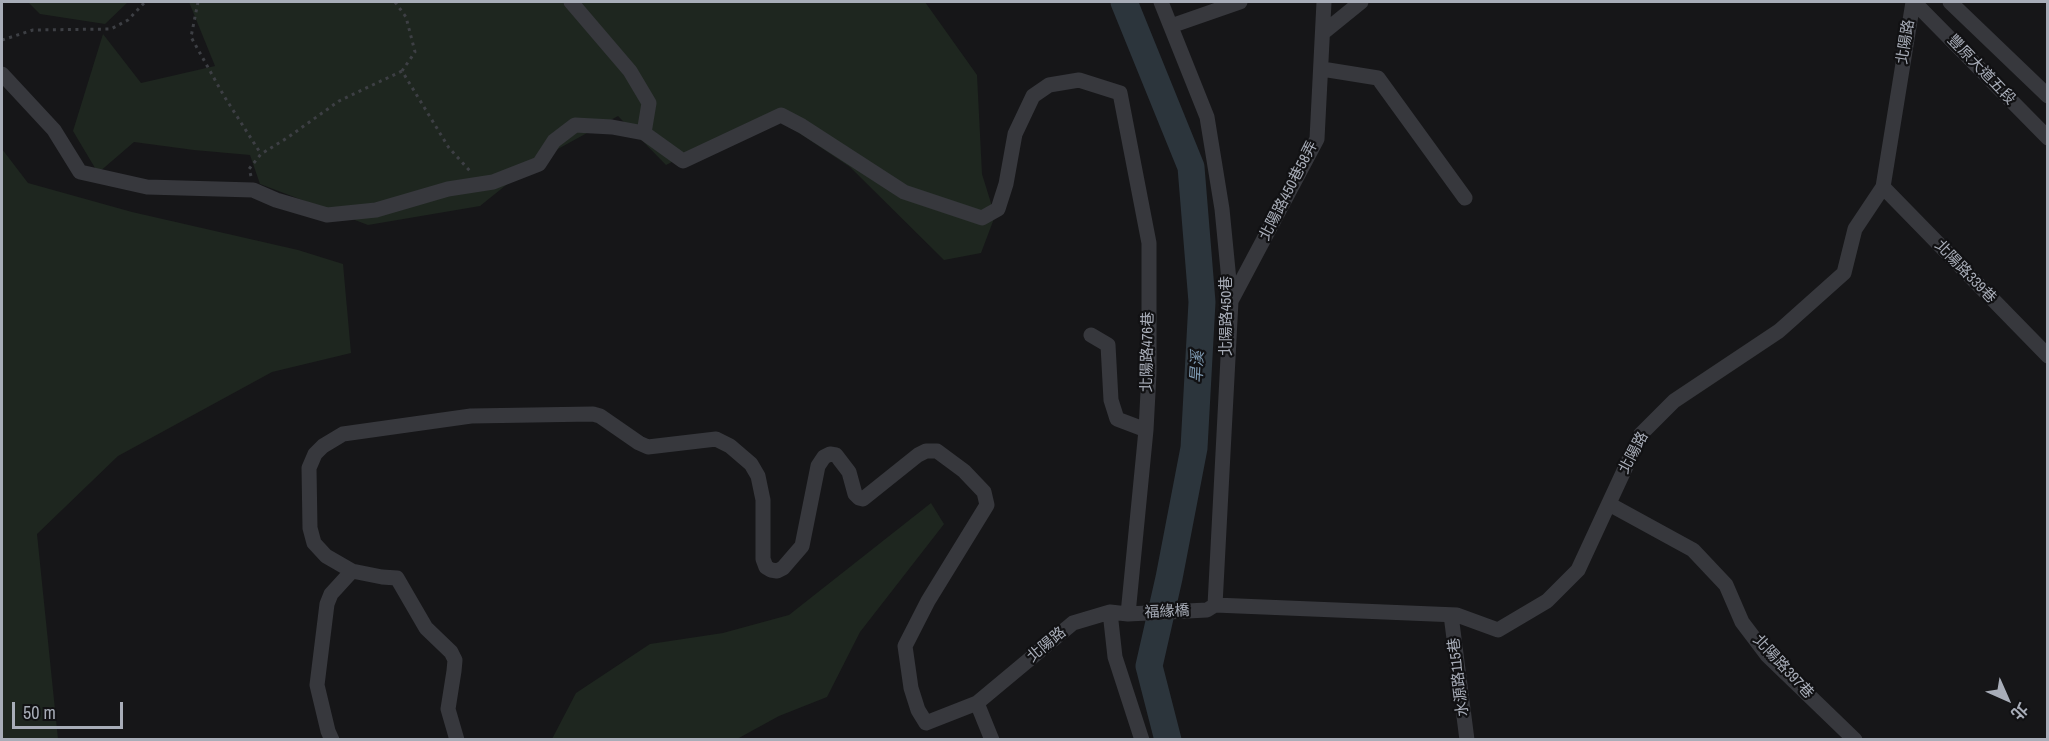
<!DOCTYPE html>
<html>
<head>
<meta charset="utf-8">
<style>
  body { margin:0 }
  #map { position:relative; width:2049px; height:741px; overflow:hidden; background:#161618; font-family:"Archivo Narrow","Noto Sans TC",sans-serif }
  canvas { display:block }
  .frame { position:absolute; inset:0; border:3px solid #a8adb8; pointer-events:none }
  .north { position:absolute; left:1977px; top:669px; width:60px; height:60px; -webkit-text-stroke:4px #111113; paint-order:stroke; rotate:135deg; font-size:16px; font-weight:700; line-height:24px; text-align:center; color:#a8adb8 }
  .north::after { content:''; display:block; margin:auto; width:21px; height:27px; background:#a8adb8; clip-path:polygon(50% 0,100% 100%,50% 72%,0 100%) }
  .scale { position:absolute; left:12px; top:702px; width:111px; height:27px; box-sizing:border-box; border:3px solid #a8adb8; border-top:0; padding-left:8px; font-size:18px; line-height:21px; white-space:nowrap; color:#a8adb8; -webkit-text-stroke:4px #111113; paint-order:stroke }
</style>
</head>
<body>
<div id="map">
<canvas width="2049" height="741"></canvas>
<div class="frame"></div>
<div class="north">北</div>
<div class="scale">50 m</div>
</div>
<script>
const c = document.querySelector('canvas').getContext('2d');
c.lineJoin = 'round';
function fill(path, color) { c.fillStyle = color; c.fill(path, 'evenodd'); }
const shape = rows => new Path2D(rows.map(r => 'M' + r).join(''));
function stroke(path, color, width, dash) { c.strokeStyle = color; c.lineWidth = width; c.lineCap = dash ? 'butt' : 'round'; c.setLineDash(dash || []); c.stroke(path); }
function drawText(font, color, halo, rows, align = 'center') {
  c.font = font + ' "Archivo Narrow","Noto Sans TC",sans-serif'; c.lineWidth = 4.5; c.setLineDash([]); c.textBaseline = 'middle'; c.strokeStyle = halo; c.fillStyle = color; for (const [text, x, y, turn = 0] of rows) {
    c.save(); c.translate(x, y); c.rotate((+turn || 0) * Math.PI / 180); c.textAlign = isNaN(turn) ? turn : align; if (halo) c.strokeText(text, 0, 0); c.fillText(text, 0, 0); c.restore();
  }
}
fill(shape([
  [28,2,128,2,105,24,40,14],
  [189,2,925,2,977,75,982,174,995,216,981,253,944,260,850,167,769,113,666,165,618,116,536,161,480,206,368,225,260,184,250,155,194,150,134,142,98,173,73,131,103,34,141,83,215,66],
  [2,149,28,183,132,212,298,250,343,264,351,353,272,372,118,456,37,534,58,739,2,739],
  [931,503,944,524,860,632,827,697,779,716,737,739,552,739,576,693,650,644,723,633,789,615]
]), '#1e261f');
stroke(shape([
  [1124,2,1191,167,1202,302,1194,448,1169,578,1149,666,1168,740]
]), '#2c353c', 27);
stroke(shape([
  [198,2,191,37,224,96,261,154],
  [395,2,406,17,415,52,402,71,449,148,470,171],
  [2,40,33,30,111,29,128,20,145,2],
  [251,176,249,169,261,154,287,138,339,101,402,71]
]), '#3d3f44', 3, [3, 4.5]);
stroke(shape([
  [571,2,630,71,649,103,644,133,683,161,781,115,802,126,904,192,982,218,998,209,1006,184,1015,134,1033,96,1049,85,1079,80,1120,93,1149,243,1149,373,1146,430,1128,614],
  [1161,2,1207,117,1222,209,1231,301,1215,605],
  [1914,2,2048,138],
  [1950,2,2048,96],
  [1171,26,1240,2],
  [1324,32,1361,2],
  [1322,69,1378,78,1465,198],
  [2,74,54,130,80,172,147,187,253,190,276,200,327,215,376,210,448,189,493,182,539,164,554,141,575,125,612,127,644,133],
  [1883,187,2048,356],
  [1231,301,1317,139,1324,2],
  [1091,335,1108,345,1111,400,1117,419,1146,430],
  [1609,504,1693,550,1726,585,1742,622,1767,655,1855,740],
  [1110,612,1115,657,1142,740],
  [1451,615,1467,740],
  [977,703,992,740],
  [332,740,328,731,317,685,327,604,331,594,352,571],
  [457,740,448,709,454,671,455,660,451,652,426,628,397,578,382,577,352,571,326,556,314,543,310,528,309,468,315,454,323,446,343,434,471,416,593,414,600,416,639,443,648,447,716,439,730,446,751,464,758,476,763,500,763,559,766,567,771,570,777,571,783,568,802,546,818,466,824,457,830,454,836,455,849,472,855,494,859,498,863,499,918,455,926,451,937,451,964,471,984,492,987,505,928,601,905,646,911,688,918,710,926,723,977,703,1073,623,1110,612,1128,614,1207,610,1215,605,1457,615,1498,630,1547,601,1578,570,1641,434,1674,401,1779,331,1844,273,1855,229,1883,187,1913,2]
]), '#37383d', 15);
drawText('15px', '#a8adb8', '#111113', [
  ["北陽路",1906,42,-81],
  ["豐原大道五段",1981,70,46],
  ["北陽路450巷58弄",1289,191,-63],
  ["北陽路339巷",1965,272,46],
  ["北陽路450巷",1227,316,-90],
  ["北陽路476巷",1148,352,-89],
  ["北陽路",1634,453,-62],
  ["福緣橋",1167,612,-3],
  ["北陽路",1047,645,-40],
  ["北陽路397巷",1783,667,47],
  ["水源路115巷",1459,677,-97]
]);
drawText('italic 16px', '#7f9bb3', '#111113', [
  ["旱溪",1198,367,-87]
]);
</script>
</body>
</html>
